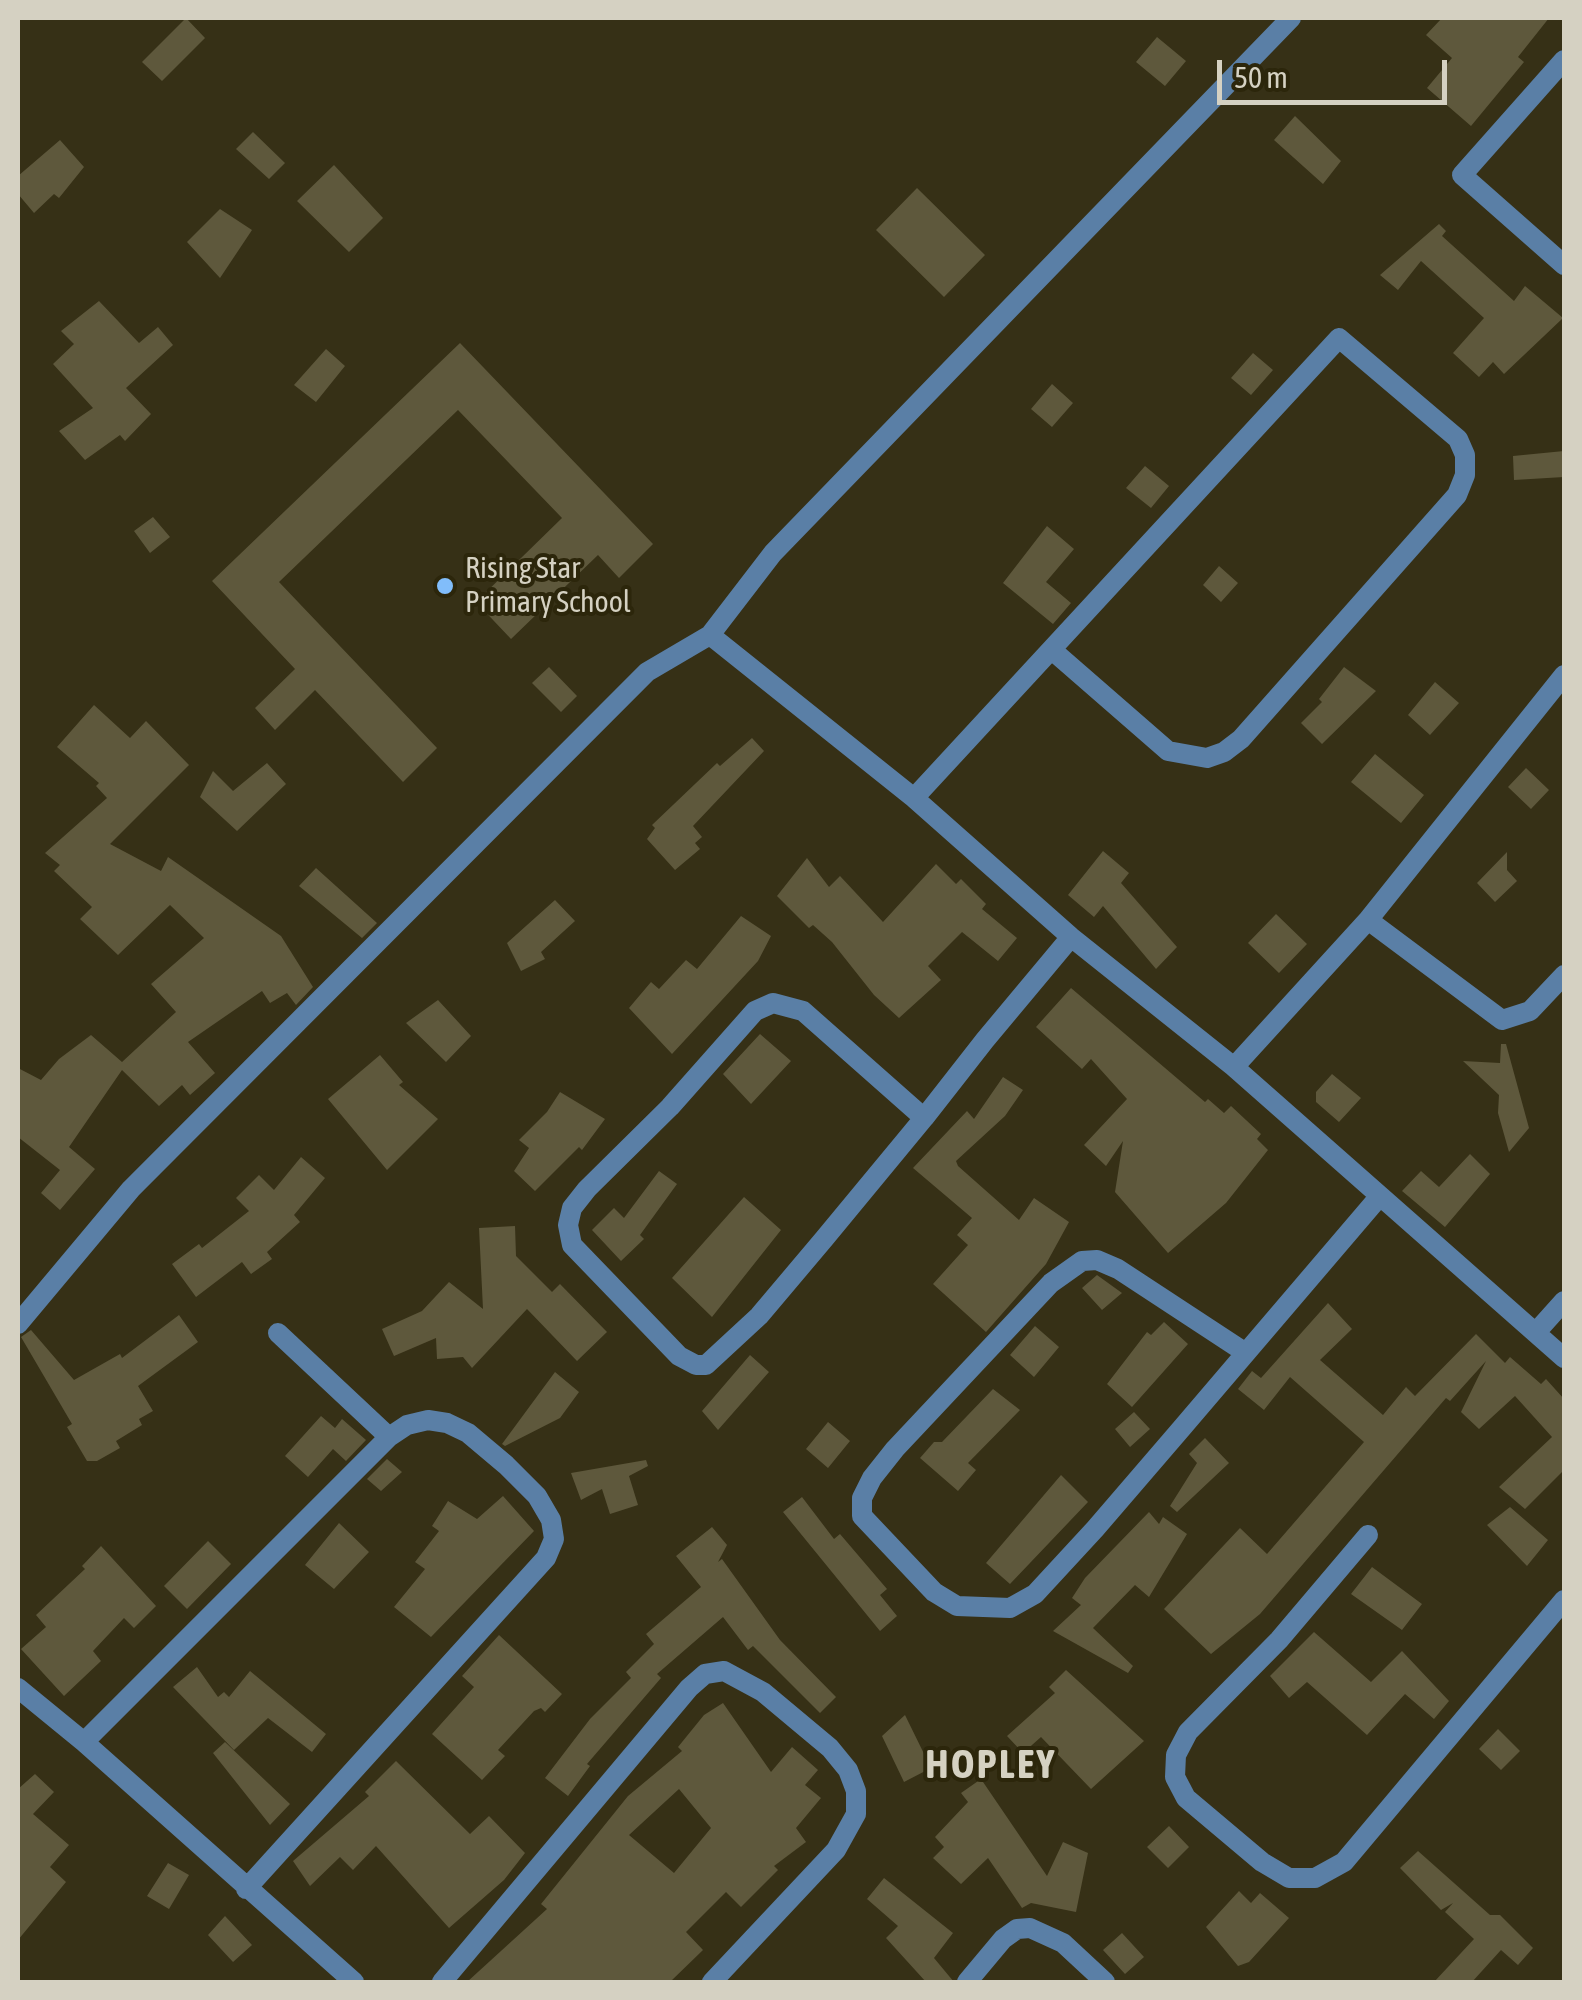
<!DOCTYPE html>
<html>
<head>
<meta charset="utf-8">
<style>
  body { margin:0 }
  #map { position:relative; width:1582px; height:2000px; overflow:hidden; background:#363016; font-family:"Asap Condensed",sans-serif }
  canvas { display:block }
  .frame { position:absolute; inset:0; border:20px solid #d5d1c2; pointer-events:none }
  .scale { position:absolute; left:1217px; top:60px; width:230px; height:45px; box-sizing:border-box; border:5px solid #d5d1c2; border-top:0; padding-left:12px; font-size:30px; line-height:35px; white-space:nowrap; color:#d5d1c2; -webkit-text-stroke:8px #2c260b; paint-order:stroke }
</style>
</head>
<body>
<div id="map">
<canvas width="1582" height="2000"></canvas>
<div class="frame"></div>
<div class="scale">50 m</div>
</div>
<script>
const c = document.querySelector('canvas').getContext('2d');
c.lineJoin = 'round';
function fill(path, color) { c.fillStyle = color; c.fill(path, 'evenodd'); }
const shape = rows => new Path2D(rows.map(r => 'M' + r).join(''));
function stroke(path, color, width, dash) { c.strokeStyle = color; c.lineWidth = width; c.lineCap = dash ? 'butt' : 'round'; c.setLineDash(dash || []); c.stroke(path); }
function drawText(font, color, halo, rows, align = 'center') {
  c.font = font + ' "Asap Condensed",sans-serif'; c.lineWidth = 8; c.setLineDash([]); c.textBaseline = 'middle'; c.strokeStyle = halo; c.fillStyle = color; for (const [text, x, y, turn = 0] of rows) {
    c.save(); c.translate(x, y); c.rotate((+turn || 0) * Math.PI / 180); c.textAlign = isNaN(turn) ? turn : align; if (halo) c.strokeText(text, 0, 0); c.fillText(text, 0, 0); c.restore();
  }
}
fill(shape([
  [186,18,205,38,162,81,142,62],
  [1442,18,1549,18,1518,57,1524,62,1471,126,1427,88,1452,58,1426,35],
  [1157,37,1186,61,1165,86,1136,62],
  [1295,116,1341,161,1323,184,1274,140],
  [253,132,285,163,269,179,236,149],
  [60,140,84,167,59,198,54,194,34,213,18,194,18,176],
  [334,165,383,218,349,252,297,201],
  [917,188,985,255,944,297,876,230],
  [220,209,252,230,220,278,187,242],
  [1439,224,1446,231,1442,236,1514,301,1525,286,1563,318,1504,374,1493,362,1479,377,1453,353,1484,318,1421,261,1398,290,1380,275],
  [99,301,139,343,158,327,173,345,126,388,151,414,125,441,120,435,85,460,59,431,93,408,53,364,74,344,61,331],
  [460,343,653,544,619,578,598,555,511,639,476,602,562,518,458,410,279,582,437,748,403,782,315,690,275,730,255,708,295,669,212,581],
  [326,349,345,366,316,402,294,385],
  [1253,353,1273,370,1251,395,1231,378],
  [1052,384,1073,403,1052,427,1031,409],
  [1564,451,1564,477,1514,480,1513,456],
  [1145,466,1169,486,1151,508,1126,488],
  [153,517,170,537,150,553,134,531],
  [1047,526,1074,549,1046,582,1071,603,1053,624,1003,583],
  [1219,566,1238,583,1221,602,1203,585],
  [549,667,577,696,561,712,532,683],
  [1344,667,1376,691,1322,744,1301,723,1322,702,1319,699],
  [1435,682,1459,703,1430,735,1408,715],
  [94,705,130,738,146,721,189,765,110,844,161,871,168,857,281,936,313,987,296,1005,287,993,270,1003,262,991,188,1042,215,1073,190,1095,182,1085,159,1106,122,1070,69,1147,95,1169,60,1210,41,1193,60,1170,18,1137,18,1068,41,1080,59,1059,91,1035,122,1062,176,1012,151,984,204,938,170,905,118,955,80,919,92,907,54,871,60,865,45,853,107,798,96,786,99,783,57,747],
  [752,738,764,751,693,826,702,837,695,843,700,849,675,870,647,839,655,828,652,825,717,763,720,766],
  [1375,754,1424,795,1401,823,1351,782],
  [267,763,286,784,237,831,200,797,213,771,233,791],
  [1526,768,1549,790,1531,809,1508,787],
  [1103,851,1129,873,1121,883,1177,947,1156,969,1103,906,1094,917,1068,895],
  [1507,852,1507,870,1517,881,1495,902,1477,883],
  [807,858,829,887,840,876,883,922,936,864,956,884,961,879,986,904,982,909,1017,938,998,961,962,932,928,966,941,980,899,1018,874,995,832,942,813,925,809,928,777,896],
  [316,868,377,923,362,938,299,886],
  [555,900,575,921,541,952,545,959,521,971,507,943],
  [1276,914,1307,944,1279,973,1248,943],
  [741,916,771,936,758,961,672,1054,629,1008,651,982,659,989,686,960,697,969],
  [1071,988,1205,1102,1208,1099,1224,1113,1231,1106,1261,1134,1257,1139,1268,1150,1226,1203,1168,1253,1115,1192,1123,1141,1106,1166,1084,1145,1127,1099,1091,1059,1082,1069,1036,1027],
  [438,1000,471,1036,446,1062,406,1023],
  [760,1034,791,1061,751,1104,723,1074],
  [1501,1044,1506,1044,1529,1128,1509,1152,1498,1113,1499,1095,1463,1061,1500,1063],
  [380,1055,403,1082,399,1085,438,1119,387,1170,328,1099],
  [1332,1074,1361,1098,1339,1122,1316,1102,1316,1092],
  [1003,1077,1023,1090,1005,1116,956,1161,958,1166,1019,1220,1034,1198,1069,1222,1046,1264,986,1332,933,1284,968,1245,957,1235,972,1218,913,1168,967,1111,974,1119],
  [560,1092,605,1119,582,1150,579,1147,535,1191,514,1171,529,1148,519,1140,547,1112],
  [1470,1154,1490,1174,1445,1227,1402,1191,1421,1171,1439,1187],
  [301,1157,325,1178,294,1215,300,1222,267,1252,272,1259,251,1274,242,1262,196,1297,172,1264,199,1244,202,1248,249,1211,236,1198,259,1175,274,1190],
  [659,1171,677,1184,640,1235,644,1239,621,1261,592,1230,614,1208,624,1218],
  [744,1197,781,1230,712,1317,672,1278],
  [515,1226,516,1256,552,1292,560,1284,607,1332,577,1361,527,1309,472,1368,463,1357,437,1359,436,1338,394,1356,382,1329,422,1311,449,1282,483,1309,479,1228],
  [1097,1275,1122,1293,1102,1310,1082,1288],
  [1328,1303,1352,1329,1320,1360,1383,1415,1406,1387,1415,1396,1476,1334,1505,1363,1510,1357,1541,1384,1546,1379,1564,1399,1564,1470,1525,1509,1499,1487,1552,1437,1515,1396,1479,1429,1461,1412,1486,1361,1450,1401,1446,1398,1260,1614,1211,1654,1164,1609,1240,1528,1267,1554,1364,1442,1290,1377,1264,1410,1238,1389,1252,1371,1261,1378],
  [179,1315,198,1342,138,1386,153,1411,139,1419,142,1425,116,1441,120,1448,97,1461,87,1461,67,1427,72,1424,21,1337,31,1330,74,1380,120,1354,122,1358],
  [1164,1322,1188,1344,1132,1407,1107,1384,1147,1332,1151,1335],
  [1035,1326,1059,1347,1034,1377,1010,1355],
  [750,1355,769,1372,718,1430,702,1411],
  [555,1372,579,1392,560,1418,505,1446,502,1444],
  [993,1389,1020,1410,968,1463,976,1470,958,1491,920,1458,934,1442,942,1442],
  [1134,1412,1150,1429,1130,1447,1115,1429],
  [321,1416,335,1428,342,1419,366,1440,346,1461,333,1449,308,1477,285,1456],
  [828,1422,850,1441,828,1468,806,1449],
  [1205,1438,1229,1463,1177,1512,1170,1506,1197,1463,1189,1454],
  [387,1459,402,1472,381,1491,367,1479],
  [646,1460,648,1466,629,1476,638,1505,610,1514,602,1489,581,1500,571,1473],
  [1061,1475,1088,1502,1010,1584,986,1563],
  [503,1496,534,1531,431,1637,394,1607,425,1569,415,1562,439,1531,432,1526,448,1501,477,1519],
  [802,1497,834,1539,840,1534,887,1589,880,1595,897,1616,880,1631,783,1512],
  [1510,1507,1548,1540,1527,1566,1487,1525],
  [1149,1512,1159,1524,1163,1517,1187,1534,1149,1597,1135,1585,1093,1628,1133,1666,1128,1673,1053,1631,1081,1605,1072,1598,1085,1578],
  [339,1523,369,1552,334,1589,305,1565],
  [712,1527,727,1545,718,1562,722,1559,780,1640,836,1697,820,1713,753,1646,748,1650,723,1617,657,1674,661,1678,587,1764,590,1766,568,1796,545,1778,590,1719,631,1678,626,1672,654,1644,646,1634,701,1587,676,1556],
  [208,1541,231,1564,187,1609,164,1586],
  [101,1546,156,1606,134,1628,124,1618,93,1651,101,1661,64,1696,21,1649,46,1627,36,1615,85,1569,82,1566],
  [1372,1567,1422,1604,1402,1630,1351,1594],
  [1314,1632,1371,1682,1402,1651,1449,1701,1434,1719,1405,1694,1367,1735,1307,1682,1289,1698,1270,1676],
  [499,1635,562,1694,545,1712,541,1708,534,1711,498,1750,505,1756,482,1780,432,1734,474,1687,462,1676],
  [197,1667,218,1697,224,1692,229,1697,250,1671,326,1734,312,1752,268,1718,234,1750,173,1687],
  [1066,1670,1144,1741,1091,1789,1041,1737,1023,1753,1007,1736,1055,1693,1049,1687],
  [723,1703,771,1772,792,1747,818,1770,805,1785,821,1798,796,1828,806,1842,774,1866,778,1870,741,1907,726,1892,686,1932,703,1950,670,1982,467,1982,547,1909,541,1904,628,1796,682,1751,678,1747,704,1715],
  [679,1789,711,1828,674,1873,629,1835],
  [905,1715,931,1768,904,1782,882,1736],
  [1498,1729,1520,1751,1501,1770,1479,1749],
  [225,1742,290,1804,270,1825,213,1753],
  [396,1761,470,1834,489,1816,525,1853,504,1880,449,1928,376,1846,353,1870,340,1857,310,1886,293,1861,369,1796,365,1792],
  [35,1774,54,1792,33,1814,69,1845,50,1867,66,1882,18,1940,18,1789],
  [981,1779,1047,1876,1063,1842,1088,1853,1076,1912,1031,1903,1022,1908,988,1858,961,1884,933,1858,944,1847,935,1837,968,1802,961,1793],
  [1169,1826,1189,1847,1168,1868,1147,1847],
  [1418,1851,1490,1915,1500,1915,1533,1948,1518,1965,1501,1950,1472,1982,1434,1982,1474,1939,1445,1912,1453,1903,1441,1910,1400,1868],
  [168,1863,189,1875,169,1909,147,1896],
  [884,1878,953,1933,934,1958,954,1982,926,1982,886,1938,898,1926,867,1899],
  [1239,1891,1251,1903,1260,1893,1289,1918,1249,1962,1238,1966,1206,1927],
  [225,1916,252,1945,233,1962,208,1935],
  [1122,1933,1144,1957,1125,1974,1103,1950]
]), '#5e583c');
stroke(shape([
  [1564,60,1462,175,1564,265],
  [710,635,914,798,1071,937,1234,1067,1564,1358],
  [914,798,1339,338,1458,439,1465,455,1465,475,1457,495,1241,739,1224,752,1207,758,1168,751,1052,650],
  [1368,920,1502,1020,1530,1011,1564,975],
  [1234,1067,1368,920,1564,675],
  [924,1118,803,1011,773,1003,755,1011,670,1107,587,1189,572,1208,568,1225,572,1245,679,1356,696,1365,706,1365,759,1316,824,1239,924,1118,985,1040,1071,937],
  [18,1324,131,1189,647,672,710,635,773,553,1291,18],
  [1538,1330,1564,1301],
  [278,1333,389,1437],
  [1246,1353,1118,1269,1097,1260,1082,1261,1051,1283,895,1449,872,1478,862,1498,862,1516,934,1592,957,1606,1010,1608,1035,1594,1095,1529,1181,1429,1379,1197],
  [1368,1535,1279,1640,1188,1732,1176,1755,1175,1777,1186,1798,1262,1862,1289,1878,1315,1878,1344,1862,1564,1600],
  [18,1688,84,1742,354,1982],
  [84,1742,389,1437,407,1425,428,1420,447,1423,468,1433,506,1465,537,1496,551,1520,554,1539,546,1558,246,1889],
  [442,1982,689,1688,705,1674,724,1671,763,1692,830,1748,848,1770,856,1791,856,1814,836,1850,712,1982],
  [967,1982,1003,1939,1017,1929,1030,1928,1063,1943,1105,1982]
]), '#5a7fa6', 20);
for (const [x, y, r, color] of [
  [445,586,10,"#81bdfa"]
]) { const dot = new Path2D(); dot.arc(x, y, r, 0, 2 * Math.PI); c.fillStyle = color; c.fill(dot); stroke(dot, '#2c260b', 4); }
drawText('30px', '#d5d1c2', '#2c260b', [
  ["Rising Star",465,569],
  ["Primary School",465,603]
], 'left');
c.letterSpacing = '2.5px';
drawText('bold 40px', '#d5d1c2', '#2c260b', [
  ["HOPLEY",991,1765]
]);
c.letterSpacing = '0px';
</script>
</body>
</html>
